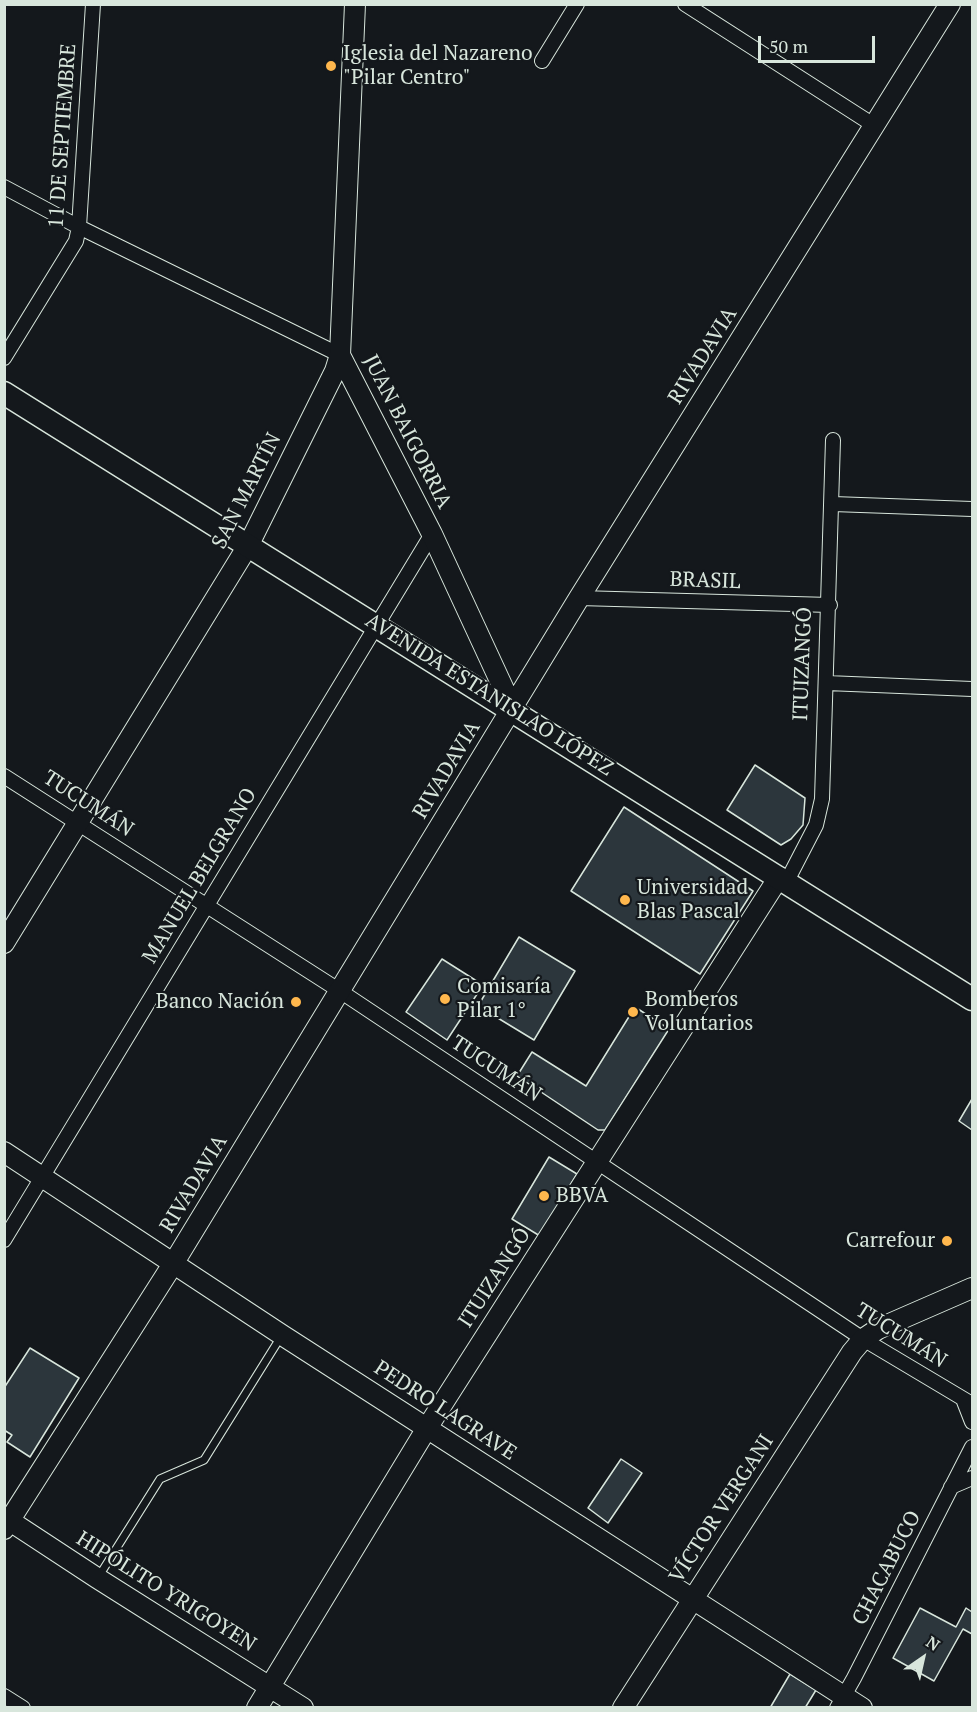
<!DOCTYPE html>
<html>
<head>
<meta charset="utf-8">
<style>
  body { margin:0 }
  #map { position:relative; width:977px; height:1712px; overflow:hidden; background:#14181c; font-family:"PT Serif",serif }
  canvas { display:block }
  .frame { position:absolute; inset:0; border:6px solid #d8e6dc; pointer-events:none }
  .north { position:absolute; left:893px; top:1628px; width:60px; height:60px; -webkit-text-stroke:4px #14181c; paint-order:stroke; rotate:34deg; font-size:16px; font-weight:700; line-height:24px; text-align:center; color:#d8e6dc }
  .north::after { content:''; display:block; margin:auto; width:21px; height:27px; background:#d8e6dc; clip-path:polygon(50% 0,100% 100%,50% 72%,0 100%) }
  .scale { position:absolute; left:758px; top:36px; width:117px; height:27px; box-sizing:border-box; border:3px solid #d8e6dc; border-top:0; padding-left:8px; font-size:18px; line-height:21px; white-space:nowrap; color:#d8e6dc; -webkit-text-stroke:4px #14181c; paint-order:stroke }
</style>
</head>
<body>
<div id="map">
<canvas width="977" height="1712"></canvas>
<div class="frame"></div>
<div class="north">N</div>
<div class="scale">50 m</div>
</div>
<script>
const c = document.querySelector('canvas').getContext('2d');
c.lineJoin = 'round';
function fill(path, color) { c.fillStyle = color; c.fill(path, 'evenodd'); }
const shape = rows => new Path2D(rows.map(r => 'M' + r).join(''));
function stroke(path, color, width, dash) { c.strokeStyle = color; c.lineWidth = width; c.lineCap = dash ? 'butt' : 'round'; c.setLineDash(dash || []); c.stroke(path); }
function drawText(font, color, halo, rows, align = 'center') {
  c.font = font + ' "PT Serif",serif'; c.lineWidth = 4.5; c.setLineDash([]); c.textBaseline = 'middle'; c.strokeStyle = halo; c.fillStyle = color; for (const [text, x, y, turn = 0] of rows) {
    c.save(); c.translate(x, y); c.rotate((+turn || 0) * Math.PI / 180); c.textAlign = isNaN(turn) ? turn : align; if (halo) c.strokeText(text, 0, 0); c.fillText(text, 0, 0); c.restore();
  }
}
const building = shape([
  [755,765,805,798,803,825,791,839,781,845,727,810,755,765],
  [624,807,753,891,700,974,571,891,624,807],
  [519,937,575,971,534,1040,478,1006,519,937],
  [442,959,483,985,447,1040,406,1012,442,959],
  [635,1007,669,1029,605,1130,598,1130,517,1076,532,1052,586,1086,635,1007],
  [972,1099,972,1130,959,1121,972,1099],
  [549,1157,577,1174,540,1236,512,1219,549,1157],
  [30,1348,79,1378,30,1457,7,1442,12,1435,4,1430,4,1388,30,1348],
  [621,1459,642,1473,608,1523,588,1508,621,1459],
  [920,1608,956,1627,966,1608,972,1612,972,1634,963,1629,934,1681,893,1658,920,1608],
  [790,1674,816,1690,805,1708,770,1708,790,1674]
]);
fill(building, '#2c363c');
stroke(building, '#d8e6dc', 1.5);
const lane = shape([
  [99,1576,160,1479,204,1460,282,1335]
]);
const street = shape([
  [685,4,875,126],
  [542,61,577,4],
  [4,187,79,227,340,355],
  [4,358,76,241,79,227,93,4],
  [833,504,972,509],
  [579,598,830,605],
  [827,683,972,689],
  [4,776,340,991,863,1339,972,1404],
  [787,881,816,825,822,799,833,440],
  [4,1240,432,534],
  [963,1399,972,1422],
  [951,1487,972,1478],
  [4,1696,23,1708],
  [837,1708,854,1678,972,1447]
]);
const secondary = shape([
  [340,355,432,534,513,709],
  [4,943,249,544,335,371,340,355,355,4],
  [4,1152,282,1335,862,1708],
  [4,1517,97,1578,303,1708],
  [4,1529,173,1264,579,598,950,4],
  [257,1708,427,1428,779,877],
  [623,1708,852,1352,863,1339,878,1329,972,1288]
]);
const primary = shape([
  [4,393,972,999]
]);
stroke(lane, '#d8e6dc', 9);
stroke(street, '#d8e6dc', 16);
stroke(secondary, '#d8e6dc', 22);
stroke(primary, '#d8e6dc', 25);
stroke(lane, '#14181c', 7);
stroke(street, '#14181c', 14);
stroke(secondary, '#14181c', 20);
stroke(primary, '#14181c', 22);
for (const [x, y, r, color] of [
  [331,66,6,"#ffb74d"],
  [625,900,6,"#ffb74d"],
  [445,999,6,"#ffb74d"],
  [296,1002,6,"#ffb74d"],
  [633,1012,6,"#ffb74d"],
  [544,1196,6,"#ffb74d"],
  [947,1241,6,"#ffb74d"]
]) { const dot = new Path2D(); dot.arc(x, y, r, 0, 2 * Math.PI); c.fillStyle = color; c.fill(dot); stroke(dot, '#14181c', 2); }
drawText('21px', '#d8e6dc', '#14181c', [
  ["Iglesia del Nazareno",343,54],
  ["\"Pilar Centro\"",343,78],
  ["Universidad",637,888],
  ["Blas Pascal",637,912],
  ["Comisaría",457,987],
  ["Pilar 1°",457,1011],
  ["Bomberos",645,1000],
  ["Voluntarios",645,1024],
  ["Banco Nación",284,1002,"right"],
  ["BBVA",556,1196],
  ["Carrefour",935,1241,"right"]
], 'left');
drawText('21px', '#d8e6dc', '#14181c', [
  ["11 DE SEPTIEMBRE",63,136,-86],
  ["RIVADAVIA",703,356,-58],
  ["JUAN BAIGORRIA",407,432,63],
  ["SAN MARTÍN",247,491,-63],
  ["BRASIL",705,581,2],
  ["ITUIZANGÓ",803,664,-88],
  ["AVENIDA ESTANISLAO LÓPEZ",489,695,32],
  ["RIVADAVIA",447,770,-59],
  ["TUCUMÁN",88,804,33],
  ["MANUEL BELGRANO",200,876,-59],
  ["TUCUMÁN",496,1069,33],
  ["RIVADAVIA",194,1184,-59],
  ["ITUIZANGÓ",495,1278,-57],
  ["TUCUMÁN",901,1336,32],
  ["PEDRO LAGRAVE",445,1411,33],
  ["VÍCTOR VERGANI",722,1509,-57],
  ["CHACABUCO",887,1568,-63],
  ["HIPÓLITO YRIGOYEN",166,1592,32]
]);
</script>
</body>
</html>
